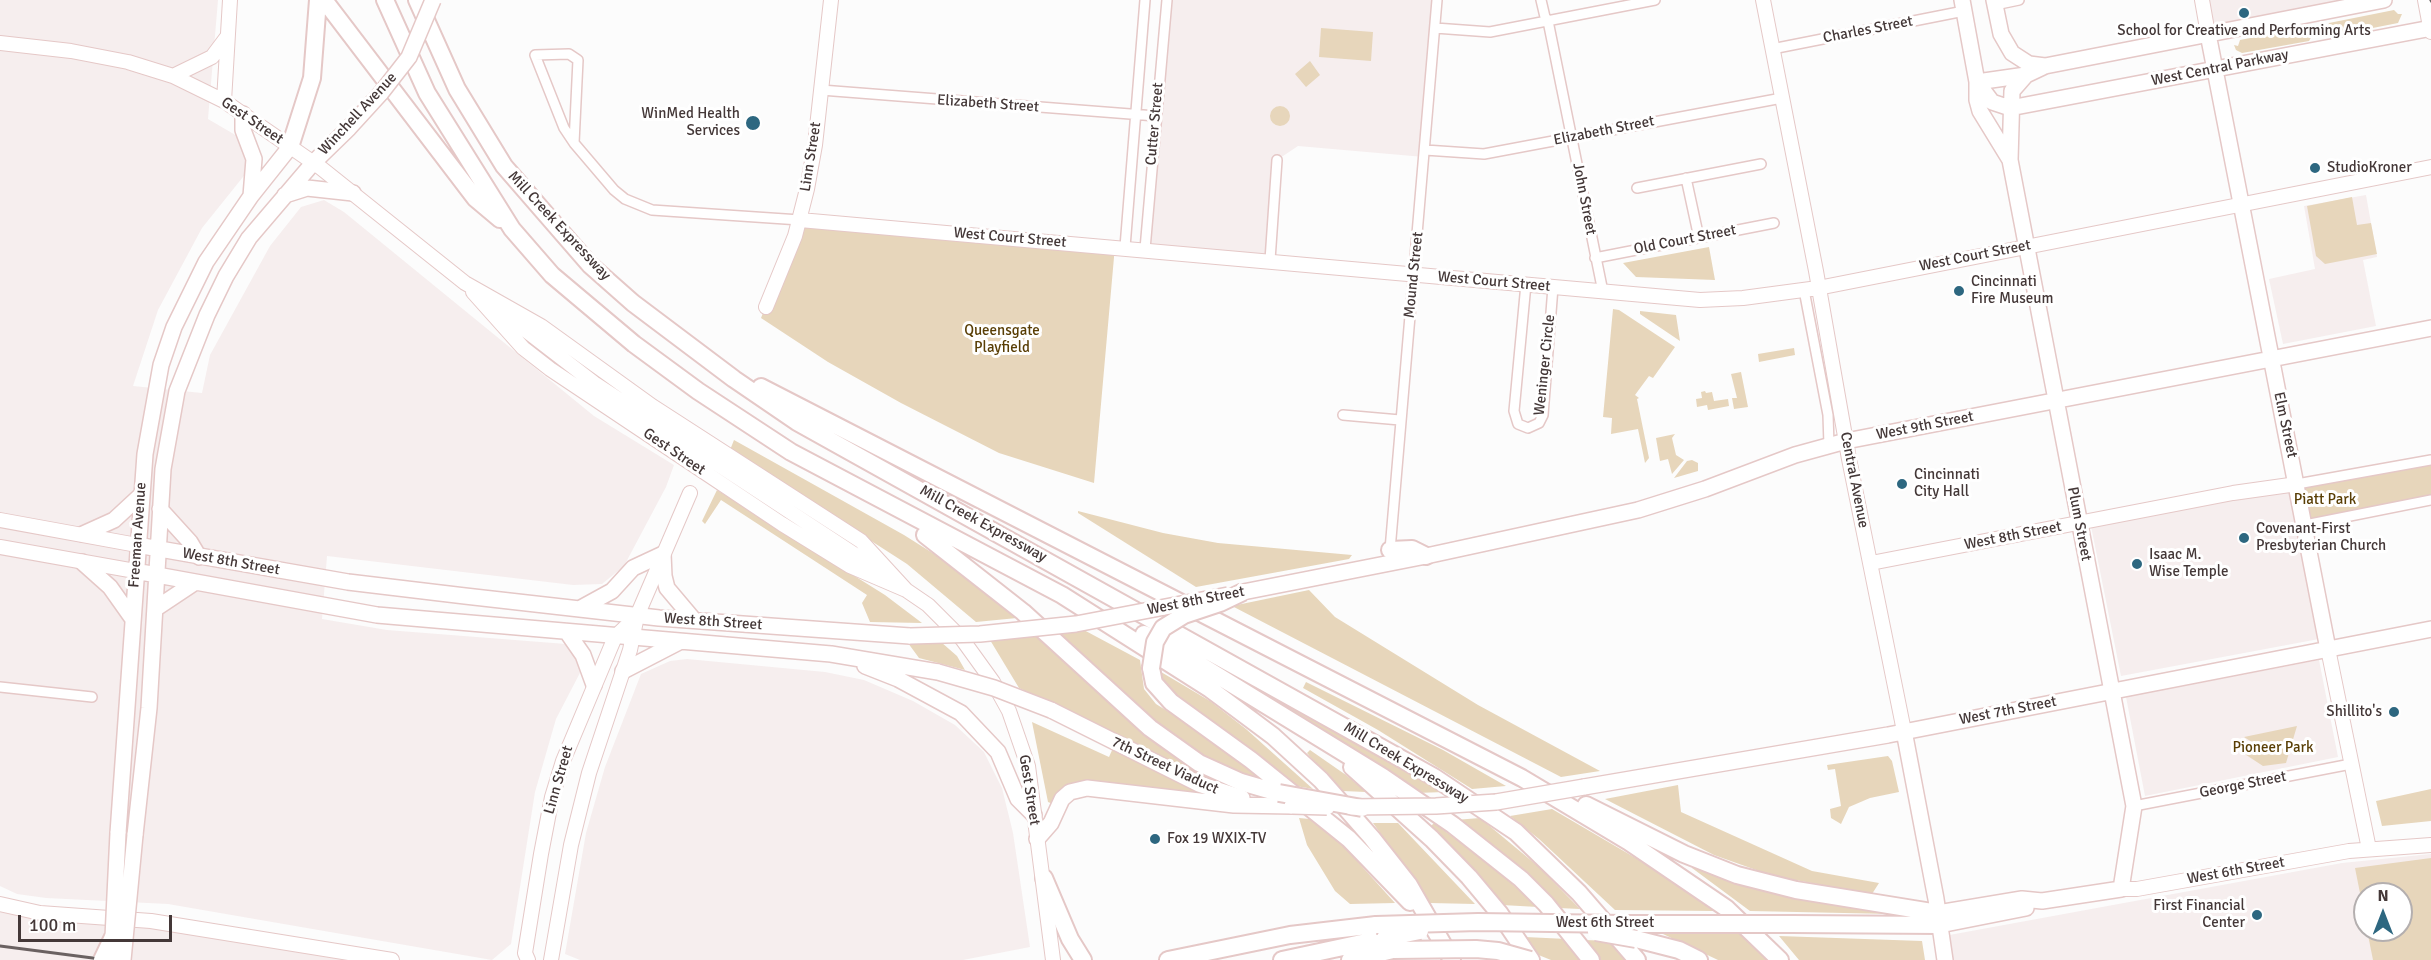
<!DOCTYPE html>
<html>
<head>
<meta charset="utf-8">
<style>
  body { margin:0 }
  #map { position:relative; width:2431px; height:960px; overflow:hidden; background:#fcfcfc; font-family:Signika,sans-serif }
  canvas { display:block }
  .north { position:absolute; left:2353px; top:882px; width:60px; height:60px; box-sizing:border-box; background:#fff; border:2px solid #b4afaf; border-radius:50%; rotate:0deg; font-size:16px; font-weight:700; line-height:24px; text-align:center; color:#443838 }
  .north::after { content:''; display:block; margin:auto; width:21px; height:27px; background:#2d6780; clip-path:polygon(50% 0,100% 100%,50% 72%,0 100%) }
  .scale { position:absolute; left:18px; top:915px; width:154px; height:27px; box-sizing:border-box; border:3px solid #443838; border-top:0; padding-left:8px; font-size:18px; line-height:21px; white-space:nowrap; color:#443838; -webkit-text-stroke:4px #fff; paint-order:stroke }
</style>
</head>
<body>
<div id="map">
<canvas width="2431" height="960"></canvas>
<div class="north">N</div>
<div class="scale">100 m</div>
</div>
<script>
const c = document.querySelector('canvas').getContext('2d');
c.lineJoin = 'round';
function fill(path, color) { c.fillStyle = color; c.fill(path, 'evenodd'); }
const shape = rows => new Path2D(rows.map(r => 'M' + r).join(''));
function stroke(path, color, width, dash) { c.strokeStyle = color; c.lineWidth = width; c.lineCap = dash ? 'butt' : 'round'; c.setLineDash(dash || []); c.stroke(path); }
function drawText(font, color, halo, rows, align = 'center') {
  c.font = font + ' Signika,sans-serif'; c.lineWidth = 6; c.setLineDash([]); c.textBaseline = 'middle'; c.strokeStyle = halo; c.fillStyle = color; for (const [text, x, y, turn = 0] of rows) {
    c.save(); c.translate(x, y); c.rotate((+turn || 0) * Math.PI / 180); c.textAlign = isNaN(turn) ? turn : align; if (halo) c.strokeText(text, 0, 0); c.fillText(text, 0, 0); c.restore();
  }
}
fill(shape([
  [0,0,218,0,208,119,244,140,251,157,247,172,202,228,158,310,133,386,202,393,210,355,270,246,301,207,324,200,344,212,594,416,674,465,666,487,624,566,602,584,573,585,327,556,322,619,387,630,566,644,582,669,556,719,535,792,511,944,492,960,168,904,46,898,17,894,0,886],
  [1167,0,1437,0,1424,157,1298,146,1277,160,1270,260,1145,249],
  [2207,0,2347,0,2212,26],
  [2366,195,2377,257,2363,260,2376,326,2283,344,2269,279,2315,269,2304,206],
  [2289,490,2319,639,2121,676,2091,526],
  [687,659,825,672,864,680,913,701,955,725,984,752,1002,788,1013,833,1030,947,963,960,580,960,565,954,586,833,605,767,641,674,670,661],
  [2319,660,2338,757,2145,796,2126,697],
  [2431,854,2431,960,1949,960,1944,936,2342,863],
  [2365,894,2401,894,2401,930,2365,930],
  [0,904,392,960,0,960]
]), '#f6eeee');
fill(shape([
  [2394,10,2398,14,2402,14,2398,23,2332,36,2325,31,2329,23],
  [2306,27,2313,34,2309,41,2242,53,2236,50,2234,45,2238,46,2240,40],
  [1321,28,1373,32,1371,61,1319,57],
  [1310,61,1320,75,1306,87,1295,74],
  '1270 116a10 10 0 1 1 20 0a10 10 0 1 1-20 0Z',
  [2352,197,2357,225,2371,223,2377,254,2325,264,2316,256,2307,206],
  [800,220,1115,246,1094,483,999,453,901,403,828,362,761,318],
  [1709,247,1715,280,1636,277,1623,263],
  [1613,309,1619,310,1675,347,1653,378,1649,376,1635,395,1639,398,1637,399,1649,458,1645,463,1638,429,1611,434,1612,418,1603,417],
  [1640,311,1676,315,1680,341,1640,314],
  [1794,348,1795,355,1759,362,1758,354],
  [1741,372,1748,407,1734,409,1732,398,1737,398,1731,374],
  [1705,391,1706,393,1712,392,1714,401,1728,399,1729,406,1708,410,1707,405,1697,407,1696,399,1702,398,1701,392],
  [1675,434,1672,438,1676,455,1684,460,1672,474,1668,459,1660,461,1656,438],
  [734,440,904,535,950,564,1017,618,976,622,907,564,730,450],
  [1692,460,1698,463,1698,471,1674,478,1687,461],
  [2431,460,2431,500,2305,525,2297,484],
  [717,490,885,595,922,623,870,622,862,603,867,595,721,500,705,524,702,521],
  [1078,511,1163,533,1218,543,1352,555,1349,559,1196,587,1078,513],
  [1309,590,1335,617,1478,705,1600,771,1561,777,1232,606],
  [1082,629,1140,660,1144,689,1156,704,1209,737,1267,781,1250,779,1221,767,1179,743,1058,634],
  [1037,636,1132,720,1226,784,1225,787,1019,688,990,640],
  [941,642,957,656,965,670,919,658,908,643],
  [1156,669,1210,701,1246,729,1313,789,1296,786,1250,748,1166,690],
  [1231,671,1445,792,1416,793],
  [1306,682,1443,750,1506,786,1472,789,1378,730,1303,688],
  [1032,722,1109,757,1113,748,1203,792,1201,799,1116,786,1053,804,1048,802],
  [2297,726,2286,763,2263,766,2237,749,2239,746,2246,751,2252,742,2244,737],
  [1310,750,1346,775,1366,792,1343,791,1311,758,1307,753],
  [1888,756,1892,761,1899,792,1870,798,1849,807,1841,824,1831,818,1830,809,1841,806,1835,769,1828,770,1827,765],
  [1678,785,1681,812,1812,871,1879,883,1872,894,1773,876,1714,855,1605,799],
  [2431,789,2431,821,2382,826,2376,801],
  [1552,809,1651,867,1714,911,1615,910,1539,839,1510,816],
  [1299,818,1320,820,1395,903,1350,904,1335,891,1307,845],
  [1480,818,1539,867,1580,909,1558,908,1455,820],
  [1373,823,1398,823,1475,904,1430,903],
  [1434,823,1491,865,1538,907,1502,905,1430,827],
  [2431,858,2431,960,2373,960,2367,930,2401,930,2401,894,2365,894,2365,918,2355,868],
  [1693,865,1783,893,1891,914,1750,911,1692,868],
  [1664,930,1745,934,1767,960,1718,960,1663,934],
  [1779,936,1922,941,1925,960,1799,960],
  [1525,937,1567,939,1581,960,1551,960,1536,954],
  [1584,940,1612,941,1626,960,1598,960]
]), '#e7d6bb');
const street = shape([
  [1541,0,1545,17,1548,21,1603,292],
  [1995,5,2019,0],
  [1435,28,1490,32,1655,0],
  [1772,49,1964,11],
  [821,90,1156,116],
  [574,143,578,60,569,54,535,55,564,128,574,143,614,190,625,199,652,210,800,220],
  [1425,150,1484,154,1782,98],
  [1686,178,1699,238],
  [1637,188,1761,164],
  [1125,247,1145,0],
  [1145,249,1167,0],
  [1595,258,1774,223],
  [1270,260,1277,160],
  [1526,284,1514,411,1518,424,1528,428,1539,423,1543,415,1553,287],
  [1804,290,1828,415,1829,445],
  [1343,415,1400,420],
  [2297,484,2431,460],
  [2305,525,2431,500],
  [1390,550,1437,0],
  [0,687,92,697],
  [2134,806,2351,764]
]);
const secondary = shape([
  [1763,0,1816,271,1849,459,1904,731],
  [2202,0,2208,34],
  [2425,0,2431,32],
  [0,43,71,51,128,62,173,76,224,101,321,168,465,283,541,326,652,406,861,541,906,590],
  [173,76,212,57,227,37],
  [224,101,230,0],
  [800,220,1700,300,1743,298,1818,288,2431,167],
  [473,292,523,348,550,369,782,524,850,566,906,590,928,605,962,639,993,682,1009,711,1028,766,1053,960],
  [766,307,795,236,807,189,815,145,831,0],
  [498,309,594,383,883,573],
  [0,520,137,545],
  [0,547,135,571],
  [1871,563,2233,493,2297,484],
  [2328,649,2369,849],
  [2121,889,2137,889,2349,851,2431,845],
  [0,904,40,913,151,921,392,960],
  [528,960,525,953,541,854,552,797,563,761,615,637,637,616],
  [551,960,571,845,589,773,630,650,637,616,690,493]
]);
const primary = shape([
  [1962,0,1977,82,1992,102,2010,108,2431,28],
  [1994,0,2001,34,2012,53,2029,64,2045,66],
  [2208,34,2328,649],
  [1977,82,1977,100,1980,111,2010,160],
  [1977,82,2026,75],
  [243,114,243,130,254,159,251,196],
  [285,195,307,188,353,193],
  [160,509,190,542,199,557],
  [83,534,114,520,141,495],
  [137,545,348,582,465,596,659,618,910,636],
  [82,562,110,587,132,618],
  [135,571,377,615,831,654,938,672],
  [1243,592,1426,556,1638,510,1705,489,1795,455,1846,441,2431,328],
  [581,608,612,591,633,568,663,554,664,576,667,588,694,620],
  [155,609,194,583],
  [567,632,583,655,594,685],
  [865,666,898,679,961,713,998,752,1018,799,1034,815],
  [623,671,679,642],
  [1051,710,1199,784,1242,798],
  [1904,731,1936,899,1945,960],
  [1584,787,1888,735,2431,629],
  [118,833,145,454,161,365,174,327,206,262,251,196,290,147],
  [135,835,149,708,163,469,177,391,207,315,226,276,249,238,313,163,349,128,381,93],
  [1037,839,1051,823,1062,799,1070,792,1087,788,1234,805,1292,806],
  [1938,913,2022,899,2042,901,2121,889,2134,806,2010,160,2012,91,2026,75,2045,66,2384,0],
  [1940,925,2026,908]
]);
const highway = shape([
  [324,0,475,198,500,219],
  [385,0,427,93,512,229,552,275,634,344,698,391,791,452,1062,595,1210,689,1273,736,1321,780,1372,838,1409,885,1452,960],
  [417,0,457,89,504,166,590,265,633,303,734,379,797,422,1434,777,1516,832,1579,893,1637,960],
  [290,147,312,78,318,0],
  [761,387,1522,778,1629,842,1726,908,1780,960],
  [925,535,1023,612,1150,728,1199,763,1241,782,1279,793],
  [1390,550,1412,549,1426,556],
  [1144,634,1171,647,1383,777,1453,825,1521,879,1546,904,1591,960],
  [1151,668,1154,683,1171,702,1251,760,1349,839,1410,902],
  [1352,767,1432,839,1469,877,1500,914,1531,960],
  [1586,805,1684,854,1737,875,1796,890,1938,913],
  [1044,878,1070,939,1083,960],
  [1625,924,1699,924],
  [1791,924,1940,925],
  [1636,939,1679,950,1699,960],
  [1168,960,1290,935,1376,925],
  [1282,960,1385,938],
  [1350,960,1393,950]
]);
stroke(street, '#e5c8c7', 12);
stroke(secondary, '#e5c8c7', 16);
stroke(primary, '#e5c8c7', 18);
stroke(highway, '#e5c8c7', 20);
stroke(street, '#fff', 9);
stroke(secondary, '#fff', 14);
stroke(primary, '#fff', 15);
stroke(highway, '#fff', 16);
stroke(shape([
  [2430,0,2431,2]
]), '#6a6161', 1.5);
stroke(shape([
  [0,946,108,960]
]), '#6a6161', 3);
const primaryBridge = shape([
  [381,93,409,57,433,0],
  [910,636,980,634,1076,624,1228,595],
  [938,672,994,688,1051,710],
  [1292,806,1327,807],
  [1351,807,1436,806,1496,802,1584,787],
  [115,960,113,937,118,833],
  [123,960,135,835]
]);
const highwayBridge = shape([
  [1151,668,1155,642,1163,628,1184,615,1220,603,1243,592],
  [1279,793,1362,808],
  [1699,924,1791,924],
  [1376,925,1478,922,1625,924],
  [1596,932,1636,939],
  [1385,938,1420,931],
  [1393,950,1476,949,1498,951,1530,960],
  [102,960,113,937]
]);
stroke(primaryBridge, '#e5c8c7', 18, []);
stroke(highwayBridge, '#e5c8c7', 20, []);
stroke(primaryBridge, '#fff', 15);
stroke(highwayBridge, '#fff', 16);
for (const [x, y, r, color] of [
  [2244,13,6,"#2d6780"],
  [753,123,8,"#2d6780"],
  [2315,168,6,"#2d6780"],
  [1959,291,6,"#2d6780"],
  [1902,484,6,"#2d6780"],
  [2244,538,6,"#2d6780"],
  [2137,564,6,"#2d6780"],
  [2394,712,6,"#2d6780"],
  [1155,839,6,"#2d6780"],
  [2257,915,6,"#2d6780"]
]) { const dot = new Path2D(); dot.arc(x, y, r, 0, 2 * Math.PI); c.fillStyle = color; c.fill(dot); stroke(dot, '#fff', 2); }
drawText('15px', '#443838', '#fff', [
  ["Charles Street",1868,30,-11],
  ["West Central Parkway",2220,68,-11],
  ["Elizabeth Street",988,104,4],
  ["Winchell Avenue",358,114,-47],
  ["Gest Street",252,121,34],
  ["Cutter Street",1155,124,-85],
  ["Elizabeth Street",1604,131,-11],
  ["Linn Street",811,157,-81],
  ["John Street",1584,199,79],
  ["Mill Creek Expressway",559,226,47],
  ["West Court Street",1010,238,5],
  ["Old Court Street",1685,240,-11],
  ["West Court Street",1975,256,-11],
  ["Mound Street",1414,275,-84],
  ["West Court Street",1494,282,5],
  ["Weninger Circle",1545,365,-84],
  ["Elm Street",2285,425,78],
  ["West 9th Street",1925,426,-11],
  ["Gest Street",674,452,34],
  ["Central Avenue",1854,480,79],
  ["Mill Creek Expressway",983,524,29],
  ["Plum Street",2079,524,79],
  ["Freeman Avenue",138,535,-86],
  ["West 8th Street",2013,536,-11],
  ["West 8th Street",231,562,10],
  ["West 8th Street",1196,601,-11],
  ["West 8th Street",713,622,4],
  ["West 7th Street",2008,711,-11],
  ["Mill Creek Expressway",1406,763,31],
  ["7th Street Viaduct",1165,766,25],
  ["Linn Street",559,780,-74],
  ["George Street",2243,785,-11],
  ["Gest Street",1029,790,81],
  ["West 6th Street",2236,871,-10],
  ["West 6th Street",1605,923]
]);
drawText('15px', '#443838', '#fff', [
  ["School for Creative and Performing Arts",2244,31,"center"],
  ["WinMed Health",740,114,"right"],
  ["Services",740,131,"right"],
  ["StudioKroner",2327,168],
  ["Cincinnati",1971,282],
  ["Fire Museum",1971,299],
  ["Cincinnati",1914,475],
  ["City Hall",1914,492],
  ["Covenant-First",2256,529],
  ["Presbyterian Church",2256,546],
  ["Isaac M.",2149,555],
  ["Wise Temple",2149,572],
  ["Shillito's",2382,712,"right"],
  ["Fox 19 WXIX-TV",1167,839],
  ["First Financial",2245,906,"right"],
  ["Center",2245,923,"right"]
], 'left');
drawText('15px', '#593e05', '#fff', [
  ["Queensgate",1002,331],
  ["Playfield",1002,348],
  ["Piatt Park",2325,500],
  ["Pioneer Park",2273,748]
]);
</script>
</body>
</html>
